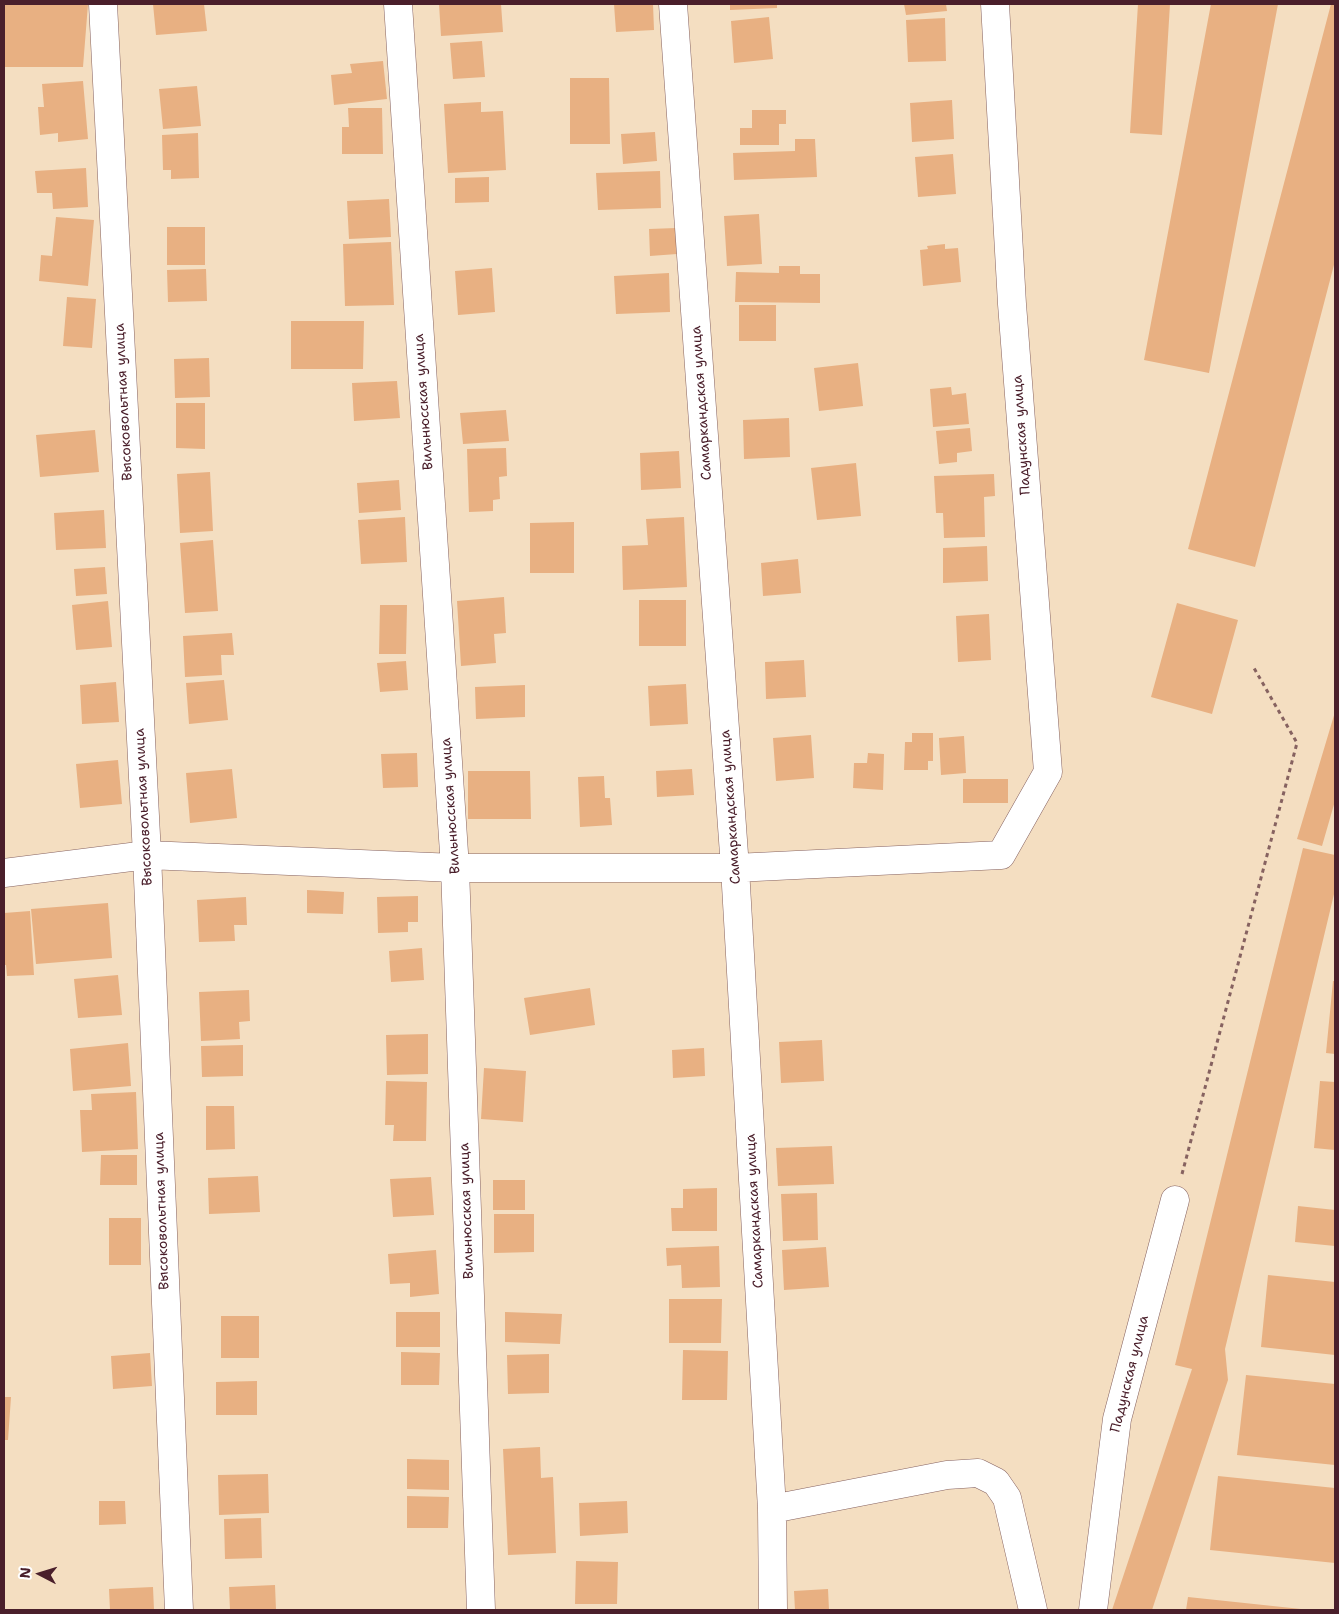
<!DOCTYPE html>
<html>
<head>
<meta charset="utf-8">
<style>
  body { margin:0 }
  #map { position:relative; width:1339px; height:1614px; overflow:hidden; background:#f4dec1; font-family:"Shantell Sans",sans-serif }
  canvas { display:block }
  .frame { position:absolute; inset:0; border:5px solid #4a1f2b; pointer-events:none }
  .north { position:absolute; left:15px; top:1549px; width:50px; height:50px; -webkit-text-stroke:4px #fff; paint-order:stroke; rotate:275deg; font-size:14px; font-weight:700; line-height:20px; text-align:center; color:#4a1f2b }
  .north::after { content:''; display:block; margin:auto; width:18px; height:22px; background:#4a1f2b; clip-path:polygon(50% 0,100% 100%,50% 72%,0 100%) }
</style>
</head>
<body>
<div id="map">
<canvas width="1339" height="1614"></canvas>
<div class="frame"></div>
<div class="north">N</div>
</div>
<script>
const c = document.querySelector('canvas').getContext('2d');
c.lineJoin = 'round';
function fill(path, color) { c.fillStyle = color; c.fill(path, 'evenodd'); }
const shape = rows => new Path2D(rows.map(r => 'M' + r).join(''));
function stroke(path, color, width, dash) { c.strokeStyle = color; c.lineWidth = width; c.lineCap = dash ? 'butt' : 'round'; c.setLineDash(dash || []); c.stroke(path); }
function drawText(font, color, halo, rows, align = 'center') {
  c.font = font + ' "Shantell Sans",sans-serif'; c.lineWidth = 4.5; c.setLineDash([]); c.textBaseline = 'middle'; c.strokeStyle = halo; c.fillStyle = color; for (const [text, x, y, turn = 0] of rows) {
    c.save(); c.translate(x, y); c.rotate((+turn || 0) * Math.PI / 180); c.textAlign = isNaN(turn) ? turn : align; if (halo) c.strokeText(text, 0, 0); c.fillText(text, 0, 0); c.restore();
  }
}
fill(shape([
  [4,4,88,4,83,67,4,67],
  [153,4,204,4,207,31,156,35],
  [439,4,501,4,503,32,441,36],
  [614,4,653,4,654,30,616,32],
  [730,4,777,4,777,8,730,10],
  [904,4,946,4,947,11,906,15],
  [1138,4,1170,4,1162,135,1130,133],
  [1211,4,1278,4,1209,373,1144,360],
  [1331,4,1335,4,1335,261,1255,567,1188,549],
  [769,17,773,59,734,63,731,21],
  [945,18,946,61,908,62,906,20],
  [482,41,485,77,453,79,450,43],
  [383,61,387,99,334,105,331,75,352,73,350,64],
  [570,78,609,78,610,144,570,144],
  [83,81,88,139,58,142,58,133,40,135,38,107,44,107,42,84],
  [197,86,201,126,163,129,159,89],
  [952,100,954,139,912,142,910,103],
  [481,102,481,112,503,111,506,170,448,173,444,104],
  [348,108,382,108,383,154,342,154,342,127,349,127],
  [752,110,786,110,786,124,779,124,779,145,740,145,740,128,752,128],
  [655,132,657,161,623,164,621,134],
  [198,133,199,178,171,179,171,170,163,170,162,135],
  [795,139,815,139,817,177,734,180,733,153,795,151],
  [953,154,956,194,918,197,915,157],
  [86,168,88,207,53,209,52,193,37,193,35,171],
  [660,171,661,208,598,210,596,173],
  [489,177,489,202,455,203,455,178],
  [389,199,391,237,349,239,347,201],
  [759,214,762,264,727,266,724,216],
  [56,217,94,220,88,286,39,281,41,255,52,256],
  [167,227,205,227,205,265,167,265],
  [676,228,677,254,650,256,649,229],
  [391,242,394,305,345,306,343,244],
  [945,244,945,249,958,248,961,282,923,286,920,250,928,249,927,246],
  [779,266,800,266,800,274,820,274,820,303,735,302,736,272,779,273],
  [492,268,495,312,458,315,455,271],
  [206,269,207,301,168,302,167,270],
  [669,273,670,312,616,314,614,276],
  [67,297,96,299,92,348,63,346],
  [739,305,776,305,776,341,739,341],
  [291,321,364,321,363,369,291,369],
  [209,358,210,397,175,398,174,359],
  [858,363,863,406,819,411,814,368],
  [397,381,400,418,354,421,352,383],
  [951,387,952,395,966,393,969,424,933,427,930,389],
  [176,403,205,403,205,449,176,448],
  [506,410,509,441,463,444,460,413],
  [789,418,790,457,744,459,743,420],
  [970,428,972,451,957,453,957,462,939,464,936,431],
  [95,430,99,472,40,477,36,435],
  [506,448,507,476,499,477,500,499,493,500,493,511,469,512,467,449],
  [679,451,681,488,641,490,640,453],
  [856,463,861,516,817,520,811,468],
  [210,472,213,531,180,533,177,474],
  [994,474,995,496,984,497,985,537,944,538,943,513,936,513,934,476],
  [399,480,401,510,359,513,357,483],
  [104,510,106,548,56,550,54,513],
  [405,517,407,562,361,564,358,520],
  [684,517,687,587,623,590,622,546,648,545,646,519],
  [574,522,574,573,530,573,530,523],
  [213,540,218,611,185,613,180,543],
  [987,546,988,581,943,583,943,548],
  [798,559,801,593,763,596,761,563],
  [105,567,107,594,76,596,74,569],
  [504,597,506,633,494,634,496,663,461,666,457,601],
  [639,600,686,600,686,646,639,646],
  [108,601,112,647,76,650,72,605],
  [1177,603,1238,620,1212,714,1151,697],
  [380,605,407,605,406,654,379,654],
  [989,614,991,660,958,662,956,616],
  [232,633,234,655,221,655,222,675,185,677,183,636],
  [804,660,806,697,766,699,765,662],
  [406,661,408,690,380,692,377,663],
  [224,680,228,720,189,724,186,683],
  [116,682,119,722,82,724,80,685],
  [686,684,688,724,650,726,648,686],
  [525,685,525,717,476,719,475,687],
  [1335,712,1335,801,1322,846,1297,839],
  [912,733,933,733,933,761,928,761,928,770,904,770,905,742,912,742],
  [811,735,814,778,776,781,773,738],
  [964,736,966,773,941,775,939,738],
  [417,753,418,787,383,788,381,754],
  [868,753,884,754,883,790,853,788,854,763,867,763],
  [118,760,122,804,80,808,76,764],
  [232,769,237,818,190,823,186,773],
  [692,769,694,795,657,797,656,771],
  [468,771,530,771,531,819,468,819],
  [604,776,605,798,610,798,612,825,580,827,578,777],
  [963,779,1008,779,1008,803,963,803],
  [1303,848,1335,855,1335,890,1225,1349,1228,1380,1152,1610,1112,1610,1192,1369,1175,1365],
  [307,890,344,892,343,914,307,913],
  [418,896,418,922,408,922,408,932,378,933,377,897],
  [246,897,247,925,234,925,235,941,199,942,197,900],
  [108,903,112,958,36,964,31,909],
  [30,911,34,975,7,976,6,965,4,965,4,913],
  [422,948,424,980,391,982,389,951],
  [118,975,122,1015,78,1018,74,979],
  [1333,981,1335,981,1335,1054,1326,1053],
  [590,988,595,1025,530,1035,524,998],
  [249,990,250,1021,239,1022,240,1039,201,1041,199,992],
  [428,1034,428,1074,387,1075,386,1035],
  [822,1040,824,1081,781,1083,779,1042],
  [128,1043,131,1086,73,1091,70,1049],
  [243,1045,243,1076,202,1077,201,1046],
  [704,1048,705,1076,673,1078,672,1050],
  [484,1068,526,1071,523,1122,481,1119],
  [386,1081,427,1082,426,1141,393,1141,394,1125,385,1125],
  [1320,1081,1335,1082,1335,1150,1314,1148],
  [136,1092,138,1149,82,1152,80,1110,92,1110,91,1094],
  [206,1106,234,1106,235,1149,206,1150],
  [832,1146,834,1184,778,1186,776,1148],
  [101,1155,137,1155,137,1185,100,1185],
  [258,1176,260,1212,209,1214,208,1178],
  [431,1177,434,1215,393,1217,390,1179],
  [493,1180,525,1180,525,1210,493,1210],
  [717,1188,717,1231,672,1231,671,1208,683,1208,683,1189],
  [817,1193,818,1240,783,1241,781,1194],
  [1298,1206,1335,1210,1335,1246,1295,1242],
  [494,1214,534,1214,534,1252,494,1253],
  [109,1218,141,1218,141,1265,109,1265],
  [719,1246,720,1287,682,1288,681,1265,667,1266,666,1248],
  [826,1247,829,1287,784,1290,782,1250],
  [436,1250,439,1294,410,1297,410,1283,390,1284,388,1254],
  [1268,1275,1335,1282,1335,1355,1261,1347],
  [669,1299,722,1299,721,1343,669,1343],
  [396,1312,440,1312,440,1347,396,1347],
  [505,1312,562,1314,560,1344,505,1342],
  [221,1316,259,1316,259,1358,221,1358],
  [683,1350,728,1351,727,1400,682,1400],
  [401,1352,440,1353,439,1385,401,1385],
  [150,1353,152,1386,113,1389,111,1356],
  [549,1354,549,1393,508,1394,507,1355],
  [1246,1375,1335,1384,1335,1465,1237,1455],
  [257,1381,257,1415,216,1415,216,1382],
  [4,1397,11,1397,8,1440,4,1440],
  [540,1447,541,1478,553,1477,556,1553,508,1555,503,1449],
  [407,1459,449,1460,449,1490,407,1489],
  [268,1474,269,1513,219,1515,218,1475],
  [1218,1476,1335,1488,1335,1563,1210,1550],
  [407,1496,449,1497,448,1528,407,1528],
  [99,1501,125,1501,126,1524,99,1525],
  [627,1501,628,1533,580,1536,579,1503],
  [261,1518,262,1558,225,1559,224,1519],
  [576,1561,618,1562,617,1604,575,1604],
  [275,1585,276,1610,230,1610,229,1587],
  [153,1587,154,1610,110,1610,109,1589],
  [828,1589,829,1610,795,1610,794,1591],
  [1188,1597,1301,1609,1301,1610,1186,1610]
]), '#e8b082');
const minor = shape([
  [103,4,147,855,179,1610],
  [398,4,455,868,481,1610],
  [673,4,735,868,772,1509,773,1610],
  [4,873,147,855,455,868,735,868,1001,855,1048,772,1012,304,995,4],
  [772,1509,947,1475,978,1473,996,1482,1007,1498,1033,1610],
  [1093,1610,1117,1419,1175,1200]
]);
stroke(minor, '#866260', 29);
stroke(shape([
  [1182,1174,1297,743,1254,668]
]), '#866260', 3, [4, 4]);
stroke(minor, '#fff', 28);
drawText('14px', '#4a1f2b', '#fff', [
  ["Высоковольтная улица",124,402,-93],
  ["Вильнюсская улица",424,402,-94],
  ["Самаркандская улица",702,403,-94],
  ["Падунская улица",1022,435,-94],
  ["Вильнюсская улица",451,806,-94],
  ["Высоковольтная улица",144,807,-93],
  ["Самаркандская улица",731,807,-94],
  ["Высоковольтная улица",162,1211,-92],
  ["Вильнюсская улица",467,1211,-92],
  ["Самаркандская улица",755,1211,-93],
  ["Падунская улица",1130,1374,-76]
]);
</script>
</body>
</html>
